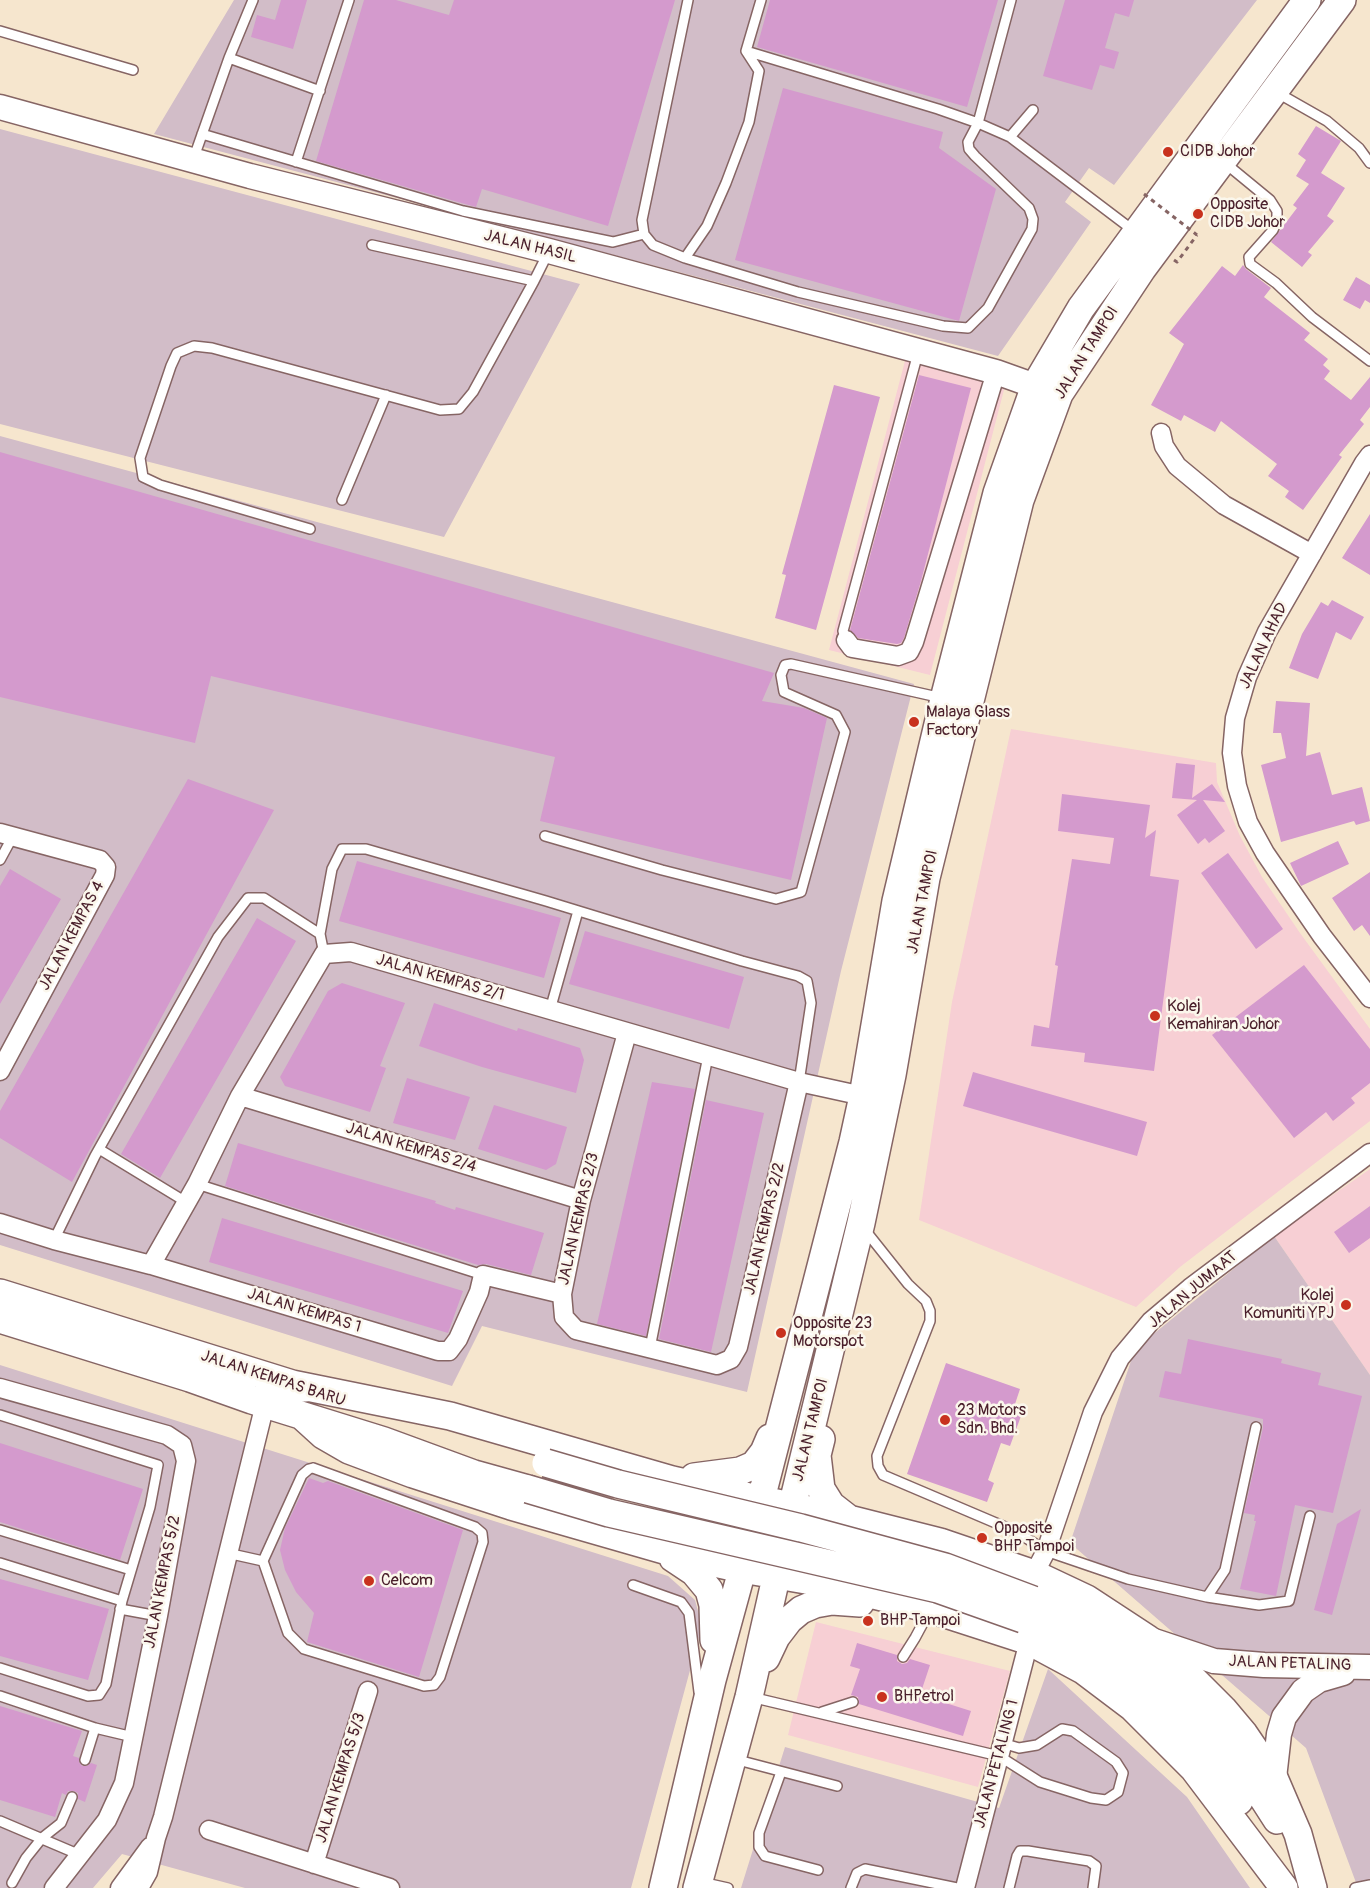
<!DOCTYPE html>
<html>
<head>
<meta charset="utf-8">
<style>
  body { margin:0 }
  canvas { display:block; background:#f6e6ce }
</style>
</head>
<body>
<canvas width="1370" height="1888"></canvas>
<script>
const c = document.querySelector('canvas').getContext('2d');
c.lineJoin = 'round';
function fill(path, color) { c.fillStyle = color; c.fill(path, 'evenodd'); }
const shape = rows => new Path2D(rows.map(r => 'M' + r).join(''));
function stroke(path, color, width, dash) { c.strokeStyle = color; c.lineWidth = width; c.lineCap = dash ? 'butt' : 'round'; c.setLineDash(dash || []); c.stroke(path); }
function drawText(font, color, halo, rows, align = 'center') {
  c.font = font + ' Pangolin,sans-serif'; c.lineWidth = 5; c.setLineDash([]); c.textBaseline = 'middle'; c.strokeStyle = halo; c.fillStyle = color; for (const [text, x, y, turn = 0] of rows) {
    c.save(); c.translate(x, y); c.rotate((+turn || 0) * Math.PI / 180); c.textAlign = isNaN(turn) ? turn : align; if (halo) c.strokeText(text, 0, 0); c.fillText(text, 0, 0); c.restore();
  }
}
fill(shape([
  [906,357,1005,386,930,675,829,650],
  [1011,729,1216,763,1217,782,1240,836,1262,877,1300,933,1370,1029,1370,1121,1180,1267,1136,1307,919,1220,952,1002],
  [1370,1169,1370,1375,1274,1236],
  [816,1622,1010,1671,978,1787,788,1735]
]), '#f7cfd4');
fill(shape([
  [234,0,1257,0,1114,185,1089,168,1065,202,1091,222,998,356,154,134],
  [0,129,580,284,444,537,0,424],
  [0,436,914,684,841,971,747,1392,482,1326,452,1386,0,1245],
  [1274,1236,1370,1375,1370,1888,1358,1888,1306,1748,1070,1543,1135,1349],
  [0,1365,668,1576,695,1600,702,1626,631,1888,245,1888,122,1854,93,1888,0,1888],
  [1048,1669,1187,1797,1250,1888,741,1888,785,1747,999,1808]
]), '#d2bdc8');
fill(shape([
  [281,0,307,0,293,49,251,37,257,15,275,20],
  [364,0,396,0,449,15,454,0,675,0,608,226,482,189,476,207,465,204,316,161],
  [770,0,998,0,967,107,757,47],
  [1065,0,1134,0,1129,17,1115,13,1105,48,1119,52,1114,69,1100,65,1092,90,1043,76],
  [783,88,943,132,939,148,996,189,959,321,735,260],
  [1316,126,1341,141,1321,173,1345,188,1327,216,1334,221,1308,252,1312,255,1302,267,1271,242,1297,208,1293,205,1309,184,1296,176,1306,160,1298,154],
  [1243,265,1246,269,1271,288,1264,297,1310,333,1304,340,1328,359,1323,365,1330,371,1324,379,1351,400,1370,377,1370,407,1360,420,1364,424,1339,455,1342,457,1303,510,1285,497,1289,491,1268,476,1277,464,1221,421,1215,432,1184,415,1181,421,1151,405,1184,344,1169,333,1222,266,1235,276],
  [1356,277,1370,285,1370,303,1365,300,1360,309,1343,300],
  [919,375,971,388,921,581,904,638,901,643,897,644,858,638,850,630],
  [834,385,880,397,816,630,775,618,786,575,782,574],
  [0,452,774,673,762,701,804,708,827,718,791,880,540,821,555,757,211,676,195,743,0,697],
  [1370,514,1370,575,1342,558],
  [1332,600,1364,617,1351,640,1336,632,1318,679,1289,668,1302,634,1321,602,1328,606],
  [1276,701,1310,703,1306,756,1320,752,1332,795,1362,787,1370,821,1356,825,1354,821,1281,842,1261,765,1286,758,1281,733,1273,733],
  [1176,763,1195,765,1192,798,1212,784,1225,802,1203,800,1225,831,1209,843,1205,838,1198,844,1177,815,1197,800,1172,798],
  [188,779,274,810,72,1182,0,1138,0,1111],
  [1062,794,1150,805,1145,838,1156,830,1150,876,1179,880,1154,1071,1084,1062,1085,1053,1031,1046,1034,1025,1049,1028,1058,966,1055,965,1072,859,1110,864,1114,838,1058,831],
  [1338,841,1349,864,1301,886,1290,863],
  [1228,853,1283,929,1256,949,1201,873],
  [357,861,561,918,544,978,339,921],
  [10,869,61,899,0,1004,0,886],
  [1370,872,1370,936,1362,925,1354,931,1332,898],
  [257,918,296,941,160,1178,121,1154],
  [585,931,744,977,729,1029,569,984],
  [1304,965,1370,1049,1370,1083,1351,1098,1355,1103,1333,1121,1326,1112,1294,1138,1212,1035],
  [342,983,405,1003,380,1066,386,1068,370,1112,285,1086,280,1077,328,991],
  [434,1003,517,1031,518,1028,580,1048,584,1060,576,1093,482,1067,419,1046],
  [973,1072,1147,1122,1137,1156,963,1106],
  [407,1078,470,1097,455,1140,393,1123],
  [652,1082,695,1089,646,1336,597,1324],
  [706,1100,764,1113,711,1352,659,1339],
  [494,1105,567,1127,556,1164,546,1170,478,1149],
  [238,1143,436,1201,435,1203,455,1210,456,1207,544,1233,531,1275,486,1264,478,1265,225,1186],
  [1370,1206,1370,1238,1349,1253,1334,1232],
  [222,1218,463,1291,448,1333,209,1262],
  [1188,1339,1282,1359,1281,1363,1321,1373,1318,1385,1362,1396,1333,1513,1295,1505,1276,1596,1240,1589,1256,1521,1254,1521,1255,1515,1244,1513,1263,1428,1263,1419,1159,1397,1165,1371,1181,1374],
  [946,1363,1020,1389,1012,1413,1021,1416,1010,1446,1001,1443,988,1480,994,1483,987,1502,907,1474],
  [0,1443,143,1489,120,1560,0,1522],
  [309,1478,323,1483,328,1481,463,1530,419,1677,307,1642,314,1613,296,1592,285,1570,280,1550,285,1528],
  [1361,1509,1332,1615,1314,1610,1337,1524],
  [0,1579,109,1609,88,1680,0,1656],
  [857,1643,897,1655,897,1661,902,1664,907,1663,910,1659,930,1665,920,1695,971,1711,963,1736,859,1704,858,1697,851,1695,860,1669,850,1666],
  [0,1706,82,1731,73,1756,79,1758,79,1762,82,1766,87,1766,91,1763,97,1765,85,1802,78,1799,78,1793,74,1791,68,1791,66,1795,62,1793,55,1817,0,1800]
]), '#d49acd');
const lane = shape([
  [688,0,642,220,644,234,653,245,685,258,798,292,943,326,968,328,988,308,1032,229,1033,219,1029,208,975,156,969,149,968,142,978,123,1011,0],
  [0,31,133,70],
  [746,51,938,109,978,123,1010,137,1134,231],
  [229,58,320,91],
  [1276,92,1327,121,1359,148,1370,163],
  [202,134,463,211,613,242,644,234],
  [1010,137,1033,110],
  [193,160,229,58,253,0],
  [296,162,349,0],
  [1225,163,1270,200,1277,211,1277,221,1273,230,1249,257,1250,264,1276,283,1312,317,1370,361],
  [685,258,707,226,726,183,749,122,759,71,746,51,761,0],
  [534,281,549,251],
  [342,500,386,395],
  [310,529,160,485,143,477,140,458,171,366,177,353,194,346,212,348,440,410,459,409,473,392,534,281,372,245],
  [846,640,843,631,918,353],
  [545,836,662,870,776,899,801,892,845,732,836,715,784,692,781,675,785,665,791,664,942,698],
  [0,860,13,836],
  [320,934,332,869,342,849,366,849,546,901,742,961,798,976,807,981,811,1003,799,1082],
  [550,1010,578,911],
  [99,1149,186,1202],
  [197,1184,483,1275],
  [865,1230,908,1284,926,1301,930,1311,930,1321,877,1456,878,1466,883,1475,1017,1532,1046,1551,1128,1579,1207,1597,1259,1605,1289,1601,1310,1516],
  [54,1240,95,1156,218,937,248,898,264,898,320,934,324,954],
  [650,1348,708,1056],
  [0,1415,158,1465,150,1507,122,1601,106,1684,99,1695,88,1696,0,1668],
  [313,1468,475,1527,482,1533,483,1542,440,1677,434,1685,424,1686,304,1649,288,1633,263,1561,302,1475,309,1469,313,1468],
  [0,1530,131,1570],
  [227,1553,263,1561],
  [0,1563,122,1601],
  [633,1585,681,1602,689,1613,699,1692],
  [1207,1597,1225,1570,1256,1427],
  [120,1609,158,1616],
  [903,1657,915,1638,929,1612],
  [0,1696,95,1728,85,1760],
  [751,1697,999,1756,1040,1782,1091,1798,1106,1800,1118,1792,1123,1773,1116,1762,1073,1731,1062,1729,1037,1745,1019,1748,1002,1743],
  [822,1712,853,1702],
  [95,1728,133,1737],
  [734,1759,837,1786],
  [781,1772,759,1833,759,1847,765,1856,818,1870],
  [0,1821,80,1855],
  [701,1882,728,1888],
  [12,1883,26,1858,42,1838,61,1823,72,1797],
  [851,1888,857,1873,865,1869,957,1888],
  [1009,1888,1017,1856,1020,1851,1028,1851,1089,1861,1096,1866,1093,1888],
  [1355,1888,1370,1885]
]);
const street = shape([
  [1161,433,1164,446,1177,466,1224,505,1312,554],
  [1370,455,1364,463,1267,632,1247,677,1235,718,1232,753,1237,786,1248,822,1265,853,1322,936,1370,998],
  [846,640,852,648,898,656,909,652,914,642,996,372],
  [0,833,100,860,106,867,105,875,0,1071],
  [627,1033,581,1200,562,1294,564,1317,576,1330,717,1365,731,1359,738,1347,799,1082],
  [240,1096,581,1200],
  [0,1223,54,1240,151,1265,438,1351,449,1351,458,1339,479,1292,483,1275,562,1294],
  [151,1265,197,1184,240,1096,324,954,351,952,799,1082,863,1096,872,1091],
  [0,1388,167,1435,182,1445,186,1461,158,1616,124,1783,107,1820,54,1888],
  [1034,1574,1046,1551,1093,1412,1120,1358,1151,1321,1190,1288,1370,1153],
  [209,1830,390,1888],
  [314,1864,368,1691],
  [120,1888,150,1847],
  [139,1888,148,1872,156,1838,163,1817,265,1404],
  [965,1888,1029,1641]
]);
const secondary = shape([
  [0,107,250,176,549,251,996,372,1052,392],
  [1154,1641,1214,1661,1264,1665,1370,1667],
  [1274,1778,1279,1734,1284,1717,1303,1691,1319,1680,1343,1673]
]);
const primary = shape([
  [0,1293,305,1388],
  [0,1319,190,1378,252,1400,384,1441,474,1474,528,1489],
  [287,1383,450,1416,672,1480,849,1519,940,1542,1034,1574,1087,1599,1148,1639,1176,1662,1223,1709,1244,1734,1274,1778,1298,1834,1313,1888],
  [301,1415,323,1435,349,1450,413,1474,511,1506,692,1558,742,1569,829,1584,930,1609,1029,1641,1083,1670,1132,1707,1194,1769,1284,1888],
  [821,1439,817,1455,821,1489,831,1505,849,1519],
  [694,1477,740,1471,754,1465,764,1452,770,1438],
  [673,1558,694,1572,709,1590,713,1605,714,1640],
  [1033,1600,1077,1620,1142,1662,1179,1694,1230,1747,1277,1820],
  [1032,1623,1069,1641,1106,1665,1162,1708,1213,1763,1239,1801],
  [766,1658,776,1637,789,1620,801,1610,815,1604,832,1601,860,1603],
  [663,1888,712,1680,752,1534,853,1142,863,1096,896,901,944,699,997,493,1035,386,1081,308,1307,0],
  [697,1888,749,1697,792,1507,861,1223,892,1075,926,878,1020,500,1059,394,1142,269,1342,0]
]);
stroke(lane, '#866564', 12);
stroke(street, '#866564', 21);
stroke(secondary, '#866564', 27);
stroke(primary, '#866564', 30);
stroke(shape([
  [1174,260,1177,262,1197,235]
]), '#866564', 3, [4.5, 4.5]);
stroke(lane, '#fff', 9);
stroke(street, '#fff', 18);
stroke(secondary, '#fff', 24);
stroke(primary, '#fff', 27);
const primaryBridge = shape([
  [546,1463,618,1484,801,1528,945,1567,1033,1600],
  [528,1489,609,1513,938,1589,1023,1619]
]);
stroke(primaryBridge, '#866564', 30, []);
stroke(shape([
  [1144,194,1197,235]
]), '#866564', 3, [4.5, 4.5]);
stroke(primaryBridge, '#fff', 27);
for (const [x, y, r, color] of [
  [1168,152,6,"#c8321e"],
  [1198,214,6,"#c8321e"],
  [914,722,6,"#c8321e"],
  [1155,1016,6,"#c8321e"],
  [1346,1305,6,"#c8321e"],
  [781,1333,6,"#c8321e"],
  [945,1420,6,"#c8321e"],
  [982,1538,6,"#c8321e"],
  [369,1581,6,"#c8321e"],
  [868,1621,6,"#c8321e"],
  [882,1697,6,"#c8321e"]
]) { const dot = new Path2D(); dot.arc(x, y, r, 0, 2 * Math.PI); c.fillStyle = color; c.fill(dot); stroke(dot, '#fbf7ec', 2); }
drawText('16px', '#4a1f2b', '#fbf7ec', [
  ["CIDB Johor",1180,152],
  ["Opposite",1210,205],
  ["CIDB Johor",1210,223],
  ["Malaya Glass",926,713],
  ["Factory",926,731],
  ["Kolej",1167,1007],
  ["Kemahiran Johor",1167,1025],
  ["Kolej",1334,1296,"right"],
  ["Komuniti YPJ",1334,1314,"right"],
  ["Opposite 23",793,1324],
  ["Motorspot",793,1342],
  ["23 Motors",957,1411],
  ["Sdn. Bhd.",957,1429],
  ["Opposite",994,1529],
  ["BHP Tampoi",994,1547],
  ["Celcom",381,1581],
  ["BHP Tampoi",880,1621],
  ["BHPetrol",894,1697]
], 'left');
drawText('16px', '#4a1f2b', '#fbf7ec', [
  ["JALAN HASIL",530,247,14],
  ["JALAN TAMPOI",1087,353,-58],
  ["JALAN AHAD",1264,646,-65],
  ["JALAN TAMPOI",923,902,-79],
  ["JALAN KEMPAS 4",72,936,-62],
  ["JALAN KEMPAS 2/1",440,978,16],
  ["JALAN KEMPAS 2/4",411,1148,17],
  ["JALAN KEMPAS 2/3",579,1219,-77],
  ["JALAN KEMPAS 2/2",765,1229,-77],
  ["JALAN JUMAAT",1193,1290,-40],
  ["JALAN KEMPAS 1",304,1311,17],
  ["JALAN KEMPAS BARU",273,1379,18],
  ["JALAN TAMPOI",811,1430,-76],
  ["JALAN KEMPAS 5/2",163,1582,-79],
  ["JALAN PETALING",1290,1664,2],
  ["JALAN PETALING 1",997,1764,-75],
  ["JALAN KEMPAS 5/3",341,1778,-73]
]);
</script>
</body>
</html>
